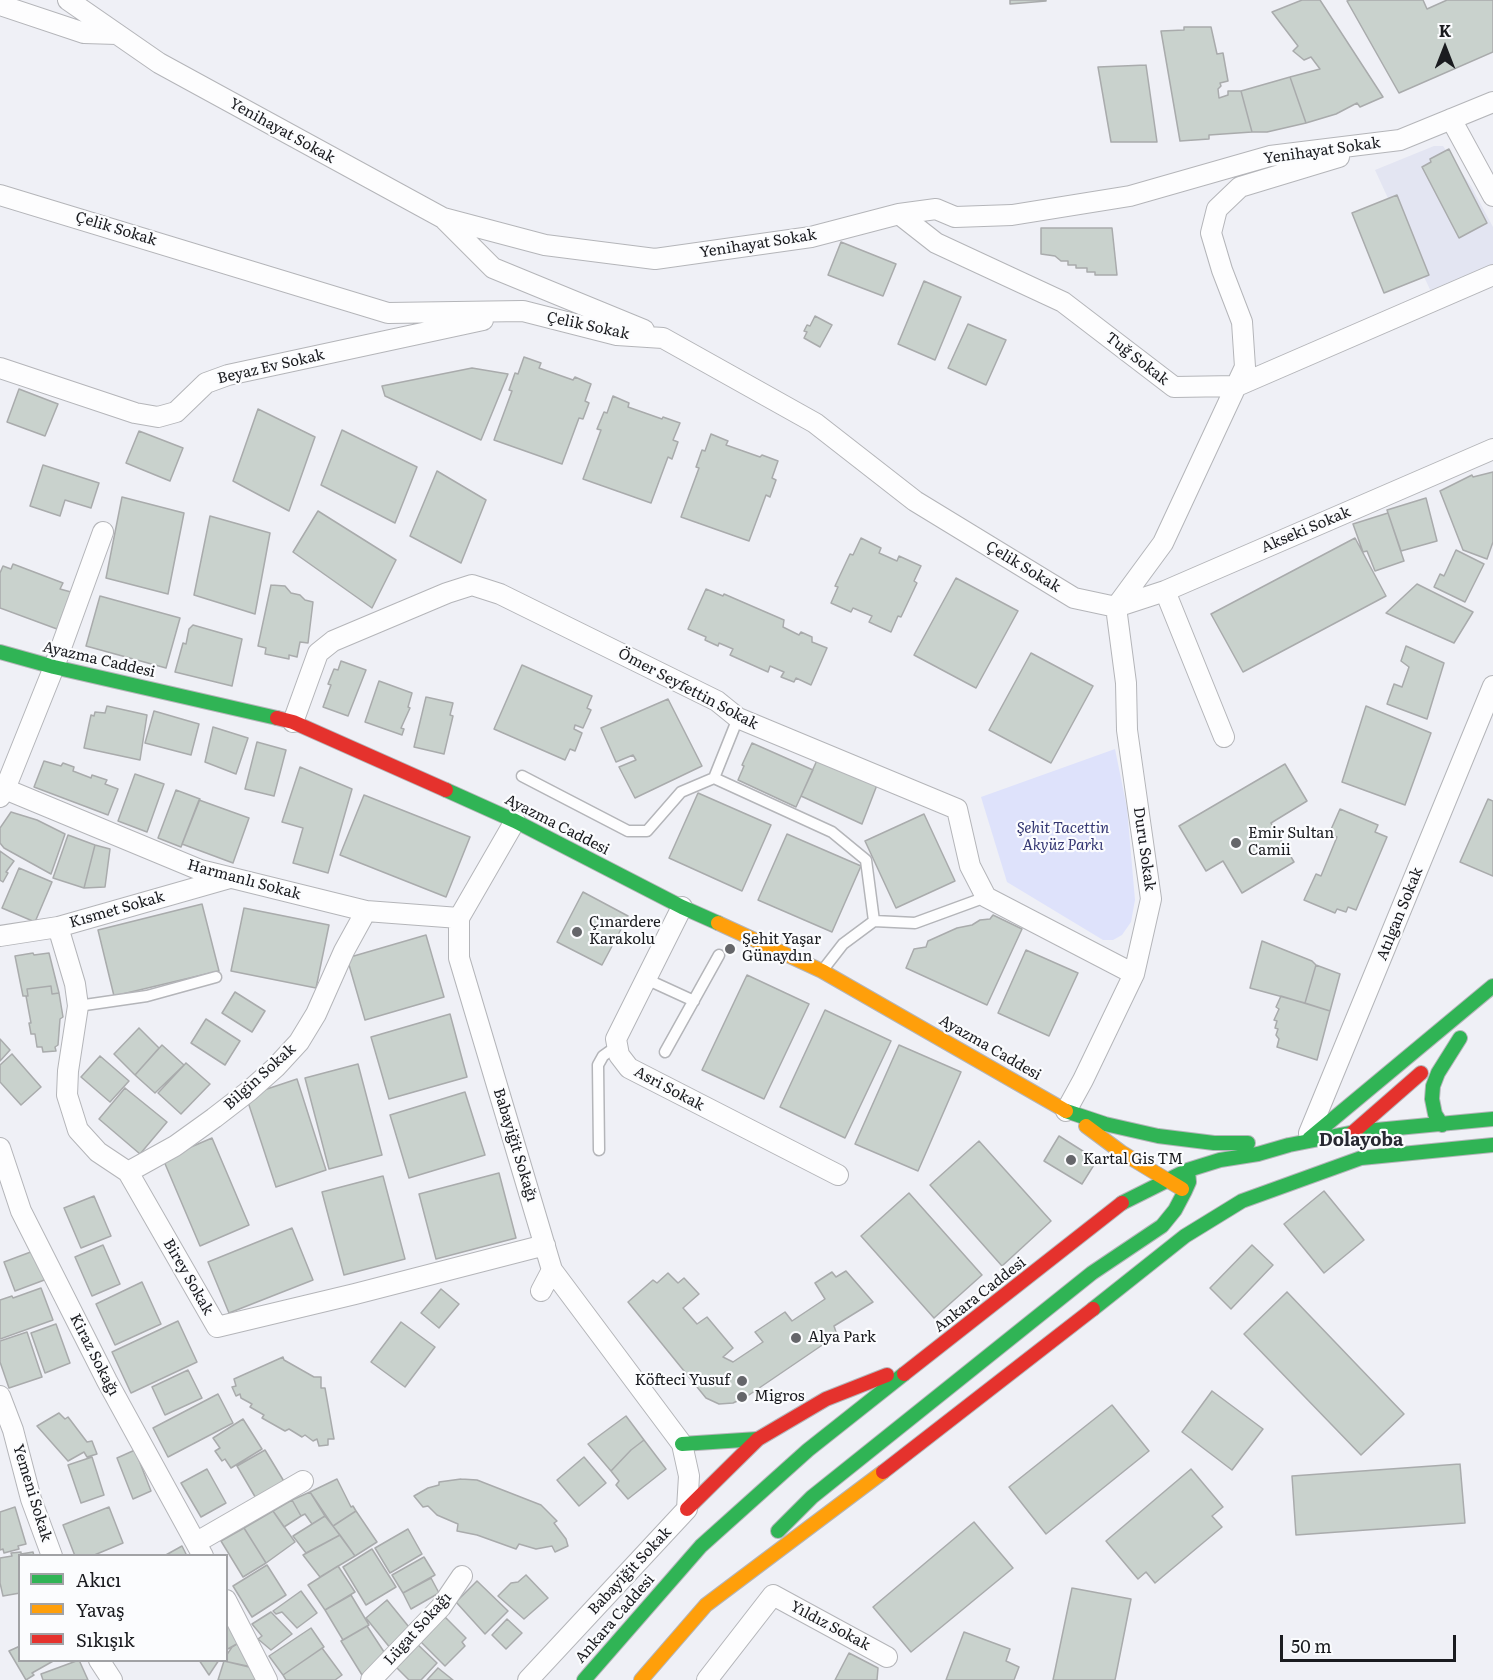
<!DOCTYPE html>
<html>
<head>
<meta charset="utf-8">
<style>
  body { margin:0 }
  #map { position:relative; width:1493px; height:1680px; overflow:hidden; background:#eff0f6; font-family:Literata,serif }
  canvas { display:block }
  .legend { position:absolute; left:18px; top:1554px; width:210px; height:108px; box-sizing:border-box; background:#fbfcfe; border:2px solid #a1a2a5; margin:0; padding:8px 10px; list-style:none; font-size:18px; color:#1a1b1f }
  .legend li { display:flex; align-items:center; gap:12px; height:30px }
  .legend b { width:30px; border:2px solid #a1a2a5 }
  .north { position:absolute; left:1415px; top:18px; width:60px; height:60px; -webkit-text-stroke:4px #fbfcfe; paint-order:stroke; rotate:0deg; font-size:16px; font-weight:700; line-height:24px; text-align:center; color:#1a1b1f }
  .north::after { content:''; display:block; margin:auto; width:21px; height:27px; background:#1a1b1f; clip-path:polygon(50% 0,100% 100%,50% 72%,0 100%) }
  .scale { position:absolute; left:1280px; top:1635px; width:176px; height:27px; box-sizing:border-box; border:3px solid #1a1b1f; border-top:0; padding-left:8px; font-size:18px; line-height:21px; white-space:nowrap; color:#1a1b1f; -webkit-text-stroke:4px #fbfcfe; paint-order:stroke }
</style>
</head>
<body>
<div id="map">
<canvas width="1493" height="1680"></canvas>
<ul class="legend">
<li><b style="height:8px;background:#30b455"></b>Akıcı</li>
<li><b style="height:8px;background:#ff9f0a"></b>Yavaş</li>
<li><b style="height:8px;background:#e5322d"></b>Sıkışık</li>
</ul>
<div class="north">K</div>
<div class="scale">50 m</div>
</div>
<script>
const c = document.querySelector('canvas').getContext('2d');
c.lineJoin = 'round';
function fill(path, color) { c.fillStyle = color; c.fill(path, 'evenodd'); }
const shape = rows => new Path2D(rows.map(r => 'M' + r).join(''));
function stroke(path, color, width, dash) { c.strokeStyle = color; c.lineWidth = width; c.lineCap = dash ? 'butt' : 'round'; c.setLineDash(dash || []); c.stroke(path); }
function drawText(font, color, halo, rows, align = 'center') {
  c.font = font + ' Literata,serif'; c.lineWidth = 4.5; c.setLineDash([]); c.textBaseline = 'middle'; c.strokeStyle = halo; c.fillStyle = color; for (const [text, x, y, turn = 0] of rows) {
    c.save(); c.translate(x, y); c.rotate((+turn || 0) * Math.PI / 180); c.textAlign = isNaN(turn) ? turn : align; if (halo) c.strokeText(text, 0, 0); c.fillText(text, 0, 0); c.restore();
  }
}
fill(shape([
  [1434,146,1443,146,1471,186,1493,227,1493,267,1432,294,1375,170]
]), '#e3e5f2');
fill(shape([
  [1115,749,1127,808,1135,900,1131,922,1122,935,1113,940,1103,940,1007,882,981,797]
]), '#dee2fb');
const building = shape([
  [1010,0,1046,0,1046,1,1010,4,1010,0],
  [1302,0,1320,0,1383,97,1360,107,1357,103,1336,114,1306,123,1290,77,1320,69,1311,57,1304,60,1293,51,1298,46,1272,12,1302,0],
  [1350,0,1423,0,1427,9,1447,0,1493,0,1493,52,1399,93,1347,1,1350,0],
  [1184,27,1211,27,1217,54,1223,53,1228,81,1220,83,1221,86,1218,89,1219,98,1228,95,1228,91,1241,91,1252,132,1209,135,1209,139,1180,141,1161,31,1184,30,1184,27],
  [1146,65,1157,142,1111,142,1098,67,1146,65],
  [1290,77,1306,123,1267,132,1252,132,1241,91,1290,77],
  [1449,149,1487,223,1459,238,1422,167,1431,162,1430,159,1449,149],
  [1397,195,1429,275,1384,293,1352,213,1397,195],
  [1041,228,1112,228,1117,275,1095,275,1095,272,1087,272,1087,268,1076,268,1076,265,1068,265,1068,261,1061,261,1055,256,1041,254,1041,228],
  [841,242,896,264,883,296,828,275,841,242],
  [924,281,961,297,935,360,898,344,924,281],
  [815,316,832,325,820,347,804,338,807,332,804,331,807,325,810,326,815,316],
  [968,324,1006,340,986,385,948,368,968,324],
  [524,357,541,363,539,368,573,380,575,377,591,384,585,401,589,403,583,419,579,418,562,464,494,440,512,391,509,390,515,373,518,374,524,357],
  [472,368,508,374,481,440,385,396,382,386,472,368],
  [19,389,58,404,45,436,7,422,19,389],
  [613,396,629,403,628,407,662,419,663,417,680,423,673,440,678,442,672,459,668,457,651,503,583,479,601,430,597,429,604,412,607,413,613,396],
  [258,409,315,437,289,511,233,481,258,409],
  [342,430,417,467,395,523,321,485,342,430],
  [139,431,183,448,170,481,126,463,139,431],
  [711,434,728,441,726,445,760,457,762,455,778,461,772,478,776,480,770,497,766,495,749,541,681,517,699,468,696,467,702,450,705,451,711,434],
  [43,465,99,483,91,508,65,500,60,516,30,506,43,465],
  [437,471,486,500,461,563,410,536,437,471],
  [1493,472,1493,542,1487,559,1463,550,1440,491,1472,475,1473,477,1493,472],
  [122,497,184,513,168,594,106,578,122,497],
  [1426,498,1437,541,1401,551,1387,510,1426,498],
  [318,511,396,560,372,608,293,552,318,511],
  [1388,513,1404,561,1375,571,1367,551,1363,552,1353,524,1388,513],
  [210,516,270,533,255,614,194,595,210,516],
  [861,538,881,548,879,553,897,561,899,556,921,566,914,581,917,583,901,617,898,616,891,632,869,622,872,616,853,608,851,612,831,603,838,587,835,586,850,554,853,555,861,538],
  [1355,538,1386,596,1243,672,1211,614,1355,538],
  [1456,550,1484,564,1465,602,1434,587,1440,574,1444,576,1456,550],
  [13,564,63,583,60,589,71,592,57,629,0,608,0,573,3,566,11,569,13,564],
  [956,578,1018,611,976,688,914,655,956,578],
  [1417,584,1473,612,1454,643,1386,613,1417,584],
  [271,585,285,586,291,593,300,595,305,600,313,602,308,643,300,642,297,657,289,655,289,659,265,654,266,648,258,646,271,585],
  [706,589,723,596,724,594,784,620,783,627,799,635,801,632,812,637,812,642,827,648,811,685,796,678,794,682,781,677,784,672,770,666,768,672,730,655,733,649,719,643,718,646,705,640,706,637,688,629,706,589],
  [100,596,180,618,166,668,86,646,100,596],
  [193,625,242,639,232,686,175,672,183,643,186,644,189,629,193,625],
  [1406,646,1444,663,1427,719,1387,704,1394,684,1402,687,1409,667,1401,661,1406,646],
  [1031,653,1093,686,1051,763,989,730,1031,653],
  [341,661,366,670,348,716,323,707,331,685,328,684,334,669,338,670,341,661],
  [522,665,592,696,587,708,591,710,583,728,575,725,574,729,582,733,575,751,570,749,565,760,494,729,522,665],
  [379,681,412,693,408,707,410,708,401,728,404,729,402,735,365,722,379,681],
  [426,697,453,703,450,715,453,716,444,754,414,747,426,697],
  [668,699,702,766,635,798,619,767,636,760,633,755,616,762,601,728,668,699],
  [107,706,147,715,140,760,84,748,91,715,94,716,95,712,105,713,107,706],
  [1366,706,1431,733,1405,805,1342,782,1366,706],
  [154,711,199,724,191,755,145,743,154,711],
  [213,727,248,738,236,774,205,762,213,727],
  [257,742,286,750,274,796,245,789,257,742],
  [752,743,813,770,796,807,738,780,744,766,742,765,752,743],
  [818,758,877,785,862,824,801,796,818,758],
  [44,761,61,766,63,763,74,767,73,771,91,778,92,775,107,780,105,784,118,789,108,815,34,787,44,761],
  [1285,764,1307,801,1271,823,1294,862,1242,893,1223,861,1206,871,1179,826,1285,764],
  [300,767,352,789,328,873,293,863,303,828,282,822,300,767],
  [135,774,164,784,147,832,118,821,135,774],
  [176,790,200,799,181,847,158,838,176,790],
  [698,793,771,825,742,891,669,858,698,793],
  [364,795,470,837,446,897,340,855,364,795],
  [1488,799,1493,801,1493,876,1460,862,1488,799],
  [199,800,249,818,233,863,182,844,199,800],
  [1340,809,1378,825,1375,832,1387,837,1356,910,1348,907,1346,912,1337,909,1335,913,1304,900,1316,874,1321,876,1337,837,1329,834,1340,809],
  [11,812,37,820,65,834,51,874,4,848,0,843,0,828,11,812],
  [924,814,955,881,896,908,865,841,924,814],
  [787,834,861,866,832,932,758,900,787,834],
  [68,835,95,845,84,888,53,878,68,835],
  [95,845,110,849,105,887,84,888,95,845],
  [0,851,14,861,6,872,8,873,3,882,0,880,0,851],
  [19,868,52,882,35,922,2,908,19,868],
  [583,892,628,916,602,965,557,942,583,892],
  [202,904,219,971,114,996,98,930,202,904],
  [244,908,329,925,316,988,231,971,244,908],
  [993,915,1022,929,987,1005,906,968,914,949,926,947,928,941,957,928,972,925,980,920,990,919,993,915],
  [426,935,444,997,365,1020,347,958,426,935],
  [1262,941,1312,961,1316,965,1305,1003,1250,988,1262,941],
  [1026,950,1078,973,1049,1036,998,1013,1026,950],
  [33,953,34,955,49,953,59,993,52,994,51,986,27,989,28,996,23,996,15,956,33,953],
  [1316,965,1340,974,1330,1011,1305,1003,1316,965],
  [747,975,809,1004,764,1099,702,1070,747,975],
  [51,986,52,994,59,993,63,1017,60,1019,58,1045,55,1047,56,1051,43,1052,42,1047,37,1047,35,1034,31,1034,29,1023,31,1023,26,996,28,996,27,989,51,986],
  [235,992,265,1011,252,1032,222,1013,235,992],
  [1281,996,1330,1011,1317,1060,1277,1047,1279,1039,1276,1035,1278,1029,1275,1028,1277,1021,1274,1020,1279,1009,1276,1007,1281,996],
  [825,1010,891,1041,845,1138,780,1107,825,1010],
  [450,1014,467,1077,389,1099,371,1037,450,1014],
  [206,1019,240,1041,225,1065,191,1043,206,1019],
  [139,1028,159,1048,135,1075,114,1054,139,1028],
  [0,1039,10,1050,0,1061,0,1039],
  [162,1045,184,1065,155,1093,135,1075,162,1045],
  [899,1045,961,1072,918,1171,855,1144,899,1045],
  [12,1054,41,1087,21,1105,0,1082,0,1065,12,1054],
  [100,1056,129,1081,110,1102,81,1077,100,1056],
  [186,1063,210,1084,181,1114,158,1093,186,1063],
  [358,1064,382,1155,329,1169,305,1078,358,1064],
  [297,1079,326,1170,276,1187,246,1096,297,1079],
  [125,1088,167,1122,140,1154,99,1119,125,1088],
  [465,1092,485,1155,409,1178,390,1115,465,1092],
  [1059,1136,1097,1160,1082,1184,1044,1161,1059,1136],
  [212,1138,249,1225,200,1246,163,1159,212,1138],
  [979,1141,1051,1221,1002,1266,930,1185,979,1141],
  [499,1173,516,1238,436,1259,419,1194,499,1173],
  [383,1176,405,1259,344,1275,322,1192,383,1176],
  [1324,1191,1364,1240,1324,1273,1284,1224,1324,1191],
  [909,1193,982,1275,934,1318,861,1236,909,1193],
  [94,1196,111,1236,81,1248,64,1208,94,1196],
  [292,1228,313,1280,229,1313,208,1262,292,1228],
  [103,1245,120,1284,92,1296,75,1257,103,1245],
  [1252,1245,1273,1265,1231,1309,1210,1288,1252,1245],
  [36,1250,47,1279,15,1291,4,1262,36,1250],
  [846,1271,873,1302,834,1326,837,1335,746,1397,733,1403,719,1404,706,1398,628,1302,653,1280,657,1283,668,1273,678,1283,684,1278,699,1294,683,1308,697,1324,707,1317,733,1348,723,1357,733,1362,763,1342,755,1332,785,1312,792,1321,825,1299,815,1283,832,1272,836,1277,846,1271],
  [142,1282,161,1324,115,1345,96,1304,142,1282],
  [41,1288,53,1320,0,1339,0,1300,12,1296,13,1298,41,1288],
  [441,1289,459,1304,439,1328,421,1313,441,1289],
  [1287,1292,1404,1414,1361,1455,1244,1334,1287,1292],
  [178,1321,197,1362,131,1393,112,1352,178,1321],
  [401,1322,435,1347,405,1387,371,1362,401,1322],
  [56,1324,70,1363,45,1373,31,1333,56,1324],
  [27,1332,42,1377,9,1388,0,1362,0,1341,27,1332],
  [283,1357,284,1360,314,1377,321,1377,321,1388,325,1388,334,1439,328,1439,328,1445,319,1446,317,1439,313,1441,305,1435,302,1437,289,1429,285,1431,262,1418,264,1415,250,1407,252,1404,241,1398,240,1394,236,1396,232,1387,236,1386,234,1379,283,1357],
  [188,1370,202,1398,165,1415,152,1387,188,1370],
  [1212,1391,1263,1429,1232,1470,1182,1432,1212,1391],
  [218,1394,233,1423,168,1457,153,1428,218,1394],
  [1112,1405,1149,1451,1046,1534,1009,1487,1112,1405],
  [59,1413,65,1419,68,1417,87,1442,92,1441,97,1454,87,1457,84,1452,68,1461,37,1426,59,1413],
  [626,1416,644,1440,631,1450,611,1471,588,1444,626,1416],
  [243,1419,262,1449,231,1468,225,1459,222,1461,215,1451,220,1448,213,1438,243,1419],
  [644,1440,666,1469,628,1499,616,1485,619,1481,611,1471,631,1450,644,1440],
  [135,1450,151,1491,133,1499,117,1458,135,1450],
  [265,1450,285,1483,257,1500,237,1466,265,1450],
  [92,1457,104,1495,81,1503,68,1465,92,1457],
  [584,1457,606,1483,579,1506,557,1480,584,1457],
  [1460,1464,1465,1523,1296,1535,1292,1476,1460,1464],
  [207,1469,226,1503,201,1517,181,1483,207,1469],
  [1191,1469,1223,1507,1212,1516,1222,1527,1155,1583,1146,1572,1138,1579,1106,1541,1191,1469],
  [337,1479,351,1507,353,1506,356,1511,333,1526,310,1492,337,1479],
  [461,1479,477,1480,541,1505,557,1521,554,1523,566,1539,568,1546,555,1552,552,1546,536,1549,519,1544,516,1549,477,1535,457,1531,458,1524,437,1515,428,1506,423,1507,414,1496,428,1488,439,1485,439,1482,461,1479],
  [310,1492,325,1516,312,1524,305,1514,301,1516,292,1500,310,1492],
  [292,1500,301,1516,284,1527,273,1511,292,1500],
  [15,1507,26,1544,18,1546,19,1549,4,1553,3,1549,0,1550,0,1512,15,1507],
  [109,1507,123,1543,92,1556,75,1556,63,1525,109,1507],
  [273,1511,295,1542,266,1563,244,1528,273,1511],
  [356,1511,377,1542,355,1556,333,1526,356,1511],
  [325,1516,340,1535,306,1553,293,1536,325,1516],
  [974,1522,1013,1568,911,1652,873,1607,974,1522],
  [244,1528,266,1563,243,1577,221,1541,244,1528],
  [408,1529,422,1554,390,1573,375,1548,408,1529],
  [340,1535,355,1556,320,1577,303,1555,340,1535],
  [182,1546,187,1556,164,1556,182,1546],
  [372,1549,396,1587,366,1605,343,1567,372,1549],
  [21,1552,21,1554,33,1552,34,1556,20,1556,20,1593,3,1596,0,1583,0,1558,12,1556,11,1553,21,1552],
  [424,1557,435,1575,403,1593,392,1575,424,1557],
  [267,1565,286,1595,252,1617,233,1586,267,1565],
  [338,1566,355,1592,325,1610,308,1585,338,1566],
  [526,1575,548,1598,524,1619,498,1596,511,1583,518,1582,526,1575],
  [431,1578,439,1593,411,1609,403,1593,431,1578],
  [477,1581,508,1611,485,1634,456,1602,477,1581],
  [1072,1588,1131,1599,1115,1680,1053,1680,1072,1588],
  [301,1591,317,1613,297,1628,282,1612,276,1614,273,1611,301,1591],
  [351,1595,369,1625,343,1640,325,1610,351,1595],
  [387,1600,413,1632,391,1649,366,1618,387,1600],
  [271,1612,292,1634,271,1650,258,1639,262,1636,252,1624,271,1612],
  [441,1613,466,1638,462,1642,465,1646,445,1666,421,1642,436,1626,431,1622,441,1613],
  [226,1617,242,1641,226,1650,226,1617],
  [507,1619,522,1633,506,1649,492,1635,507,1619],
  [367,1626,388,1658,362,1675,341,1641,367,1626],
  [311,1628,324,1647,283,1675,269,1656,311,1628],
  [964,1632,1010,1649,1006,1661,1019,1667,1014,1680,946,1680,964,1632],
  [242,1641,254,1658,249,1667,224,1661,226,1660,226,1656,232,1647,242,1641],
  [415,1642,437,1663,421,1680,409,1680,393,1664,415,1642],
  [20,1646,20,1660,55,1660,32,1673,34,1675,26,1680,9,1651,20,1646],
  [322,1648,342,1675,335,1680,286,1680,283,1675,322,1648],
  [849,1653,878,1668,877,1680,835,1680,849,1653],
  [79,1660,88,1680,43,1680,41,1674,79,1660],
  [199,1660,219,1660,209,1675,199,1660],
  [224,1661,261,1669,259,1680,218,1680,224,1661],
  [438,1668,453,1680,427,1680,438,1668]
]);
fill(building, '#c9d2cd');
stroke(building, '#a9abac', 1.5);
const lane = shape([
  [738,718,714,778,832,832,866,860,874,921],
  [522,776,628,831,647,831,681,792,714,778],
  [822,971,843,944,874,921,915,923,986,897],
  [646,979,694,1001],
  [78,1006,147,996,216,977],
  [665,1052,719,955],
  [599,1150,598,1065,603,1056,610,1051,618,1049]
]);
const street = shape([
  [68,0,159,63,443,218,545,245,655,259,811,237,899,214,936,209,955,217,1012,215,1130,196,1270,156,1400,140,1493,102],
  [0,5,84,33,117,34],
  [1451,119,1493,196],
  [0,195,388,313,523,311,617,335,663,338,815,423,915,501,1074,598,1116,607,1165,591,1493,449],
  [899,214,936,243,1063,302,1174,387,1237,386,1493,275],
  [445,220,493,268,644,330],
  [0,368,135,413,158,417,176,412,206,383,228,375,483,320],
  [1165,591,1224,737],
  [1116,607,1163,543,1245,367,1242,322,1222,270,1211,233,1217,209,1240,187,1339,157],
  [293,722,318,653,333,641,447,593,472,585,500,594,717,701,738,718,957,809,970,866,986,897,1134,974],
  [0,790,5,789,200,870,366,911,459,918],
  [0,797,5,789,54,667,103,532],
  [515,821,459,918,459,958,552,1270,682,1444,689,1476,687,1509,528,1680],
  [682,907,616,1039,619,1055,629,1068,838,1175],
  [58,927,75,984,78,1006,68,1071,67,1095,78,1130,98,1152,128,1172,217,1327,355,1294,545,1245],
  [0,936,58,927,230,878],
  [1066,1111,1083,1080,1134,974,1151,899,1127,730,1126,683,1116,607],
  [1309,1133,1493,686],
  [0,1148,21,1211,107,1381,203,1556],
  [128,1172,175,1146,214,1118,249,1091,276,1067,299,1042,316,1014,344,951,366,911],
  [541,1291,552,1270],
  [0,1396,13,1430,31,1499,52,1556],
  [197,1542,303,1481],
  [226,1600,267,1680],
  [99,1660,112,1680],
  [371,1680,441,1607,462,1576],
  [707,1680,773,1595,887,1657]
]);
const fast = shape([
  [0,652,54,667,277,718],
  [446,790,515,821,682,907,718,923],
  [1066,1111,1105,1124,1158,1136,1214,1143,1248,1143],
  [1442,1125,1435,1114,1432,1099,1433,1086,1438,1073,1460,1038],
  [1309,1139,1493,986],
  [1122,1203,1188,1170,1220,1160,1258,1154,1289,1145,1355,1132,1493,1119],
  [1093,1309,1185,1236,1242,1201,1361,1158,1493,1145],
  [682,1444,758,1439],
  [778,1531,812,1497,1092,1273,1162,1226,1175,1210,1185,1191,1189,1182,1188,1170],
  [584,1680,701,1546,808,1450,904,1374]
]);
const slow = shape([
  [718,923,822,971,1066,1111],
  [1086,1126,1121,1152,1182,1189],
  [641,1680,706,1605,883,1472]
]);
const jam = shape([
  [277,718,293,722,446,790],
  [1350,1135,1421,1073],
  [904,1374,1122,1203],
  [883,1472,1093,1309],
  [687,1509,758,1439,826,1399,887,1375]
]);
stroke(lane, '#b4b5b9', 13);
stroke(street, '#b4b5b9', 22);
stroke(fast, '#b4b5b9', 16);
stroke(slow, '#b4b5b9', 16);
stroke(jam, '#b4b5b9', 16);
stroke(lane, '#fdfdfe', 10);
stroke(street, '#fdfdfe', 20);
stroke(fast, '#30b455', 14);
stroke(slow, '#ff9f0a', 14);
stroke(jam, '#e5322d', 14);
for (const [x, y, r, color] of [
  [1236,843,6,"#65666a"],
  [577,932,6,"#65666a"],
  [730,949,6,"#65666a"],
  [1071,1160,6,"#65666a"],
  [796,1338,6,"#65666a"],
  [742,1381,6,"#65666a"],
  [742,1397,6,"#65666a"]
]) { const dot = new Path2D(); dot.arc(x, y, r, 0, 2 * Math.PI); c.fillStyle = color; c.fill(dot); stroke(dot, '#fbfcfe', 2); }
drawText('15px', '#1a1b1f', '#fbfcfe', [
  ["Yenihayat Sokak",282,131,29],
  ["Yenihayat Sokak",1322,151,-8],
  ["Çelik Sokak",116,229,17],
  ["Yenihayat Sokak",758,244,-9],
  ["Çelik Sokak",588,326,12],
  ["Tuğ Sokak",1137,359,38],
  ["Beyaz Ev Sokak",271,367,-13],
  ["Akseki Sokak",1306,530,-23],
  ["Çelik Sokak",1023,567,31],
  ["Ayazma Caddesi",99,660,13],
  ["Ömer Seyfettin Sokak",688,689,28],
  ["Ayazma Caddesi",557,825,27],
  ["Duru Sokak",1144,849,82],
  ["Harmanlı Sokak",244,880,15],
  ["Kısmet Sokak",117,910,-16],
  ["Atılgan Sokak",1400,914,-68],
  ["Ayazma Caddesi",990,1048,30],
  ["Bilgin Sokak",260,1077,-42],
  ["Asri Sokak",669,1089,28],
  ["Babayiğit Sokağı",515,1145,73],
  ["Birey Sokak",188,1277,60],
  ["Ankara Caddesi",980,1295,-38],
  ["Kiraz Sokağı",94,1355,63],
  ["Yemeni Sokak",32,1493,73],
  ["Babayiğit Sokak",630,1571,-47],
  ["Ankara Caddesi",615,1619,-49],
  ["Yıldız Sokak",830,1626,28],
  ["Lügat Sokağı",418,1629,-48]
]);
drawText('italic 15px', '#343773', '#fbfcfe', [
  ["Şehit Tacettin",1063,829],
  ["Akyüz Parkı",1063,846]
]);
drawText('15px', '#1a1b1f', '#fbfcfe', [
  ["Emir Sultan",1248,834],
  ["Camii",1248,851],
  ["Çınardere",589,923],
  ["Karakolu",589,940],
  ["Şehit Yaşar",742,940],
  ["Günaydın",742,957],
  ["Kartal Gis TM",1083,1160],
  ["Alya Park",808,1338],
  ["Köfteci Yusuf",730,1381,"right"],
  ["Migros",754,1397]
], 'left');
drawText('bold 18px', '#282932', '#fbfcfe', [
  ["Dolayoba",1361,1141]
]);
</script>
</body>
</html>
